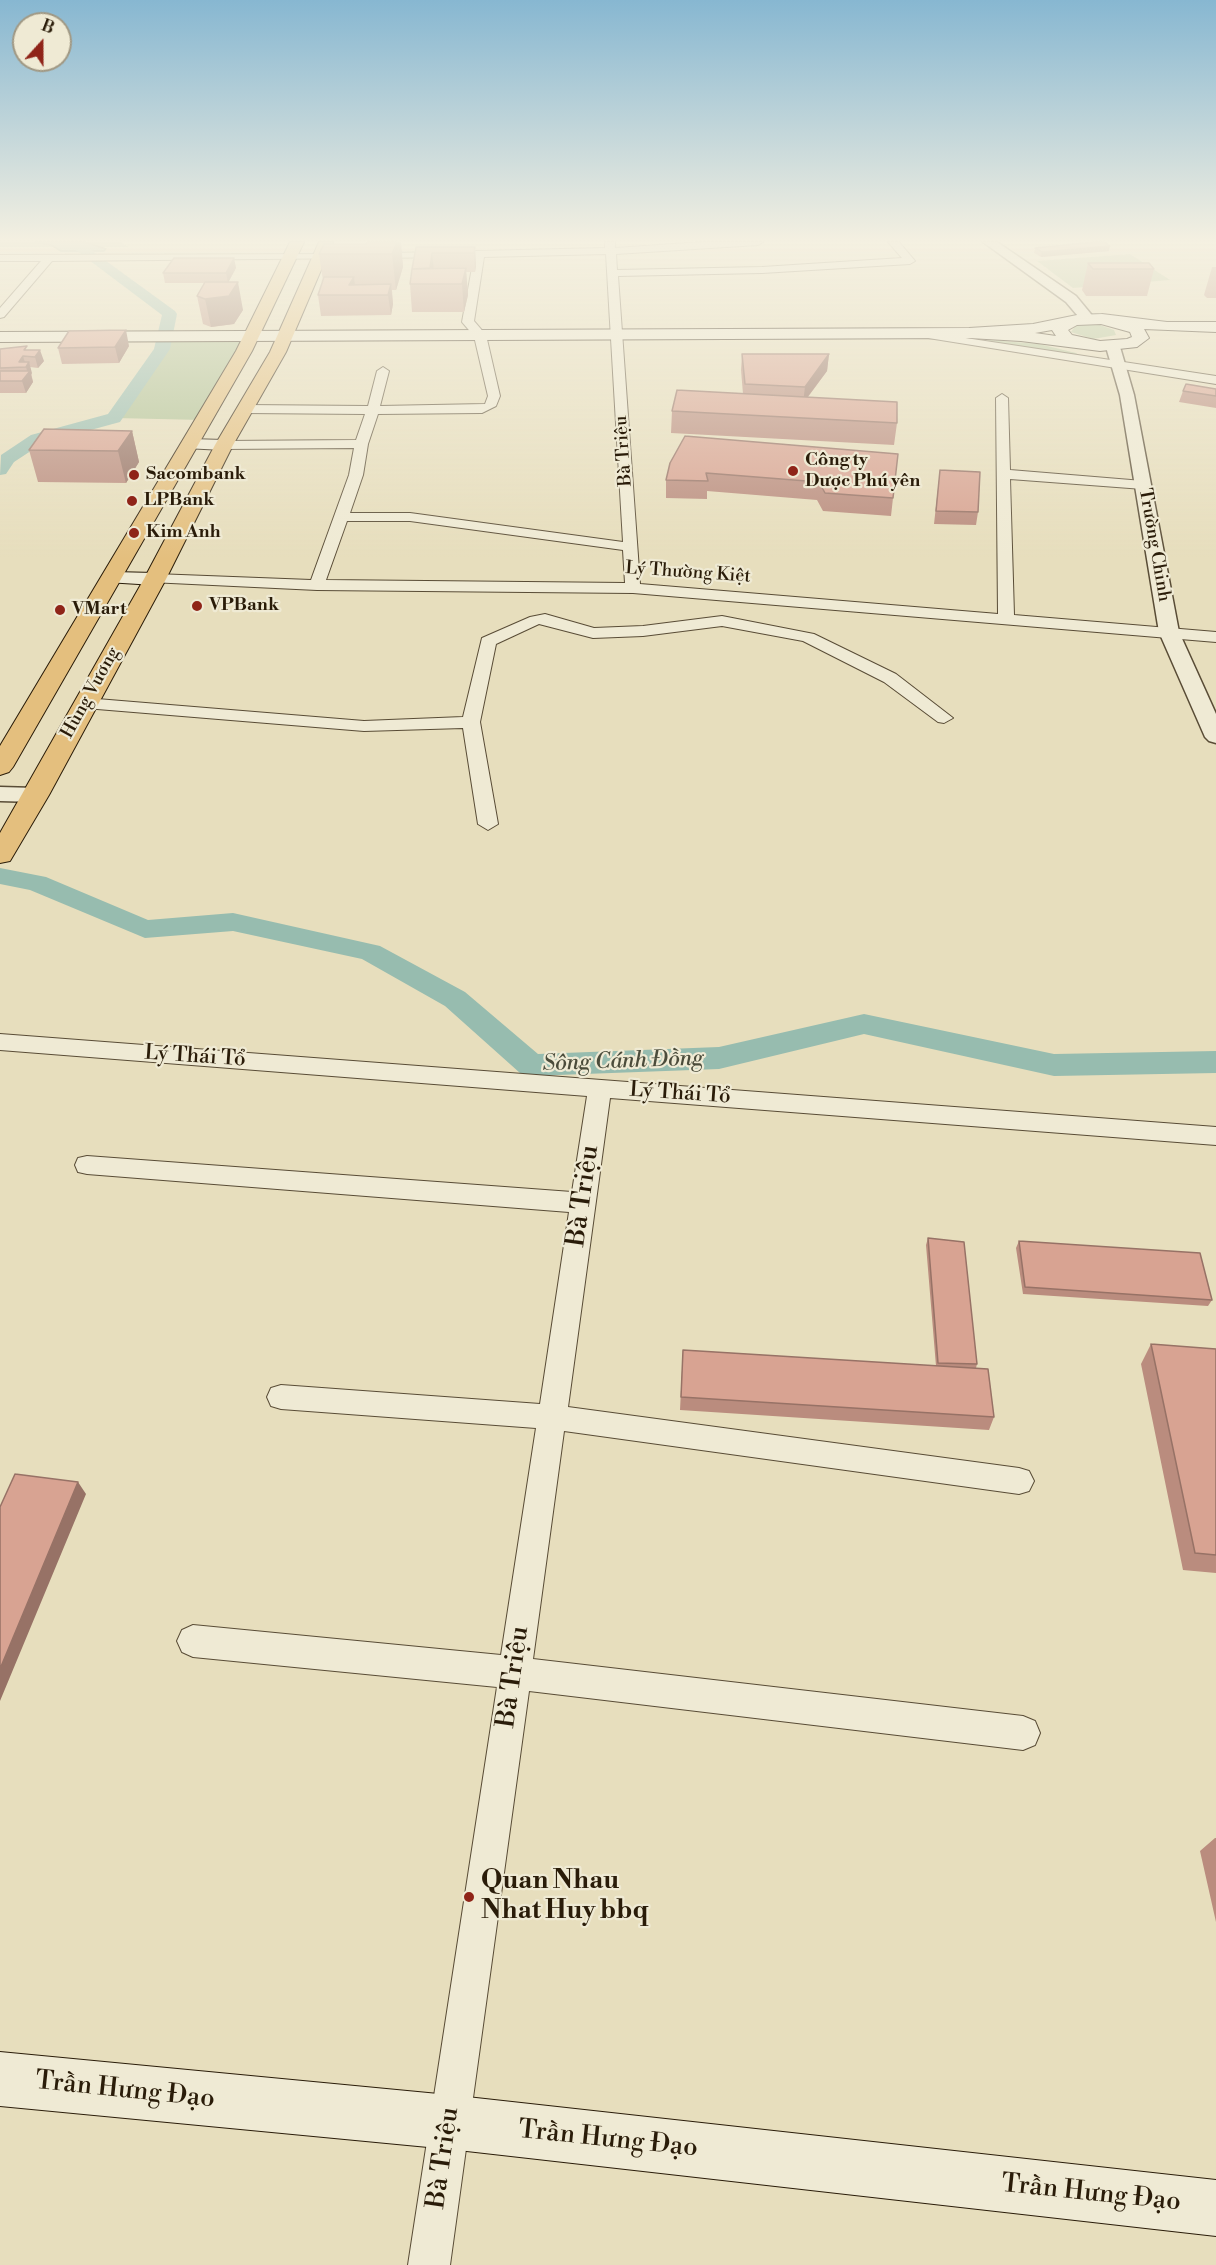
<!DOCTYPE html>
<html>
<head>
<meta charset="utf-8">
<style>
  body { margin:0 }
  #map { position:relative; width:1216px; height:2265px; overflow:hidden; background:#e7debd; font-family:"Libre Bodoni",serif }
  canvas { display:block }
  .north { position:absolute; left:12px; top:12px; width:60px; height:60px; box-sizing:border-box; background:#efead4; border:2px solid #a09883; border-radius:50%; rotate:21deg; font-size:16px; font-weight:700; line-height:24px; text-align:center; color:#2a1c09 }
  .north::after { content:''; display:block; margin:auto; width:21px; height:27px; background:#8f2418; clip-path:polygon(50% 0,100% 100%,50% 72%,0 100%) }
</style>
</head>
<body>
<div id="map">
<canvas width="1216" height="2265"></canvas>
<div class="north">B</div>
</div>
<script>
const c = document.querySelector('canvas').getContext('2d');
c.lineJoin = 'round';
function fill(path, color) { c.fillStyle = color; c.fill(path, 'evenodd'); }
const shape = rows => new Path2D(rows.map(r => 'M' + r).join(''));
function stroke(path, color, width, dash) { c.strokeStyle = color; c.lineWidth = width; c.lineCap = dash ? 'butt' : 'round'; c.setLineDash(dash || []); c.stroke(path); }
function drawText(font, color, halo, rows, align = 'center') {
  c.font = font + ' "Libre Bodoni",serif'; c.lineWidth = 4.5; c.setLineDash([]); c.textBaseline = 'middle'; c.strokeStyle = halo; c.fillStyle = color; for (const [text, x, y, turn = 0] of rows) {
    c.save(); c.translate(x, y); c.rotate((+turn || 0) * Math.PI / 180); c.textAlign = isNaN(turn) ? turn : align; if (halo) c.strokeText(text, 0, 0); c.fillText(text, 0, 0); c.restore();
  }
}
fill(shape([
  [0,242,120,242,129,247,0,247],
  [1130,254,1170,280,1073,288,1037,261],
  [1097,324,1114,330,1116,335,1093,339,1071,332,1076,325],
  [250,336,202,420,114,418,151,366,162,349,162,337],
  [990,340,1039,344,1076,353,1080,356,984,341]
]), '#b0c295');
const water = shape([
  [34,242,85,242,106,249,104,251,61,251,51,245,34,242]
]);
fill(water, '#97bcaf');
stroke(water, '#6b7c6d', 1.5);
fill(shape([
  [65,242,80,242,175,311,177,314,170,349,120,422,43,443,14,462,6,474,0,475,1,455,31,435,108,414,154,349,162,315,65,242],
  [0,868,46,877,148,920,233,913,380,946,465,992,538,1054,719,1047,864,1014,1054,1054,1216,1051,1216,1073,1054,1076,864,1034,719,1069,531,1076,520,1073,445,1006,362,959,233,931,145,938,30,890,0,884,0,868]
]), '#97bcaf');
const minor = shape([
  [605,242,615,242,615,248,703,242,763,242,758,245,616,254,617,270,762,267,902,258,888,242,899,242,915,261,910,264,762,273,618,276,640,584,998,614,996,398,1002,394,1008,398,1010,470,1143,481,1150,485,1143,489,1010,479,1014,615,1216,632,1216,642,633,593,317,590,150,582,147,579,150,576,155,574,311,580,349,475,354,448,224,449,217,445,224,441,356,440,365,414,245,413,239,409,245,405,368,406,377,371,383,367,389,371,380,406,485,404,488,396,474,336,462,322,474,257,52,261,4,317,0,318,0,308,41,261,0,261,0,255,348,254,605,248,605,242],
  [606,254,623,542,410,513,350,513,363,475,368,444,378,414,482,413,496,406,500,396,486,335,474,321,484,257,606,254],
  [347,521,410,521,623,550,625,583,326,580,347,521],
  [926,332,1216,376,1216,384,922,337,920,335,926,332],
  [545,614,594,628,643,626,722,616,814,634,896,674,953,718,944,723,938,722,884,682,803,641,722,626,643,636,593,638,539,624,496,644,480,722,498,824,488,830,478,824,463,728,364,731,85,708,76,703,85,698,364,721,463,717,482,638,530,617,545,614],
  [0,1034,1216,1127,1216,1145,610,1098,568,1407,1019,1468,1029,1471,1034,1481,1029,1491,1019,1494,564,1431,533,1659,1023,1716,1035,1721,1040,1733,1035,1745,1023,1750,529,1691,450,2265,408,2265,497,1687,193,1657,182,1652,177,1641,182,1630,193,1625,501,1655,536,1428,281,1409,271,1406,267,1397,271,1388,281,1385,540,1404,569,1212,87,1174,78,1172,75,1165,78,1158,87,1156,572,1192,587,1096,0,1050,0,1034]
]);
const tertiary = shape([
  [983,242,997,242,1076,296,1095,319,1093,322,1083,322,1066,302,983,242],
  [1113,343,1120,347,1134,395,1179,632,1216,714,1216,743,1209,741,1205,737,1159,632,1120,395,1106,347,1113,343],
  [0,787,36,788,44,790,47,795,44,800,36,802,0,801,0,787]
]);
const secondary = shape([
  [1102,314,1167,322,1216,322,1216,332,1144,329,1149,338,1137,347,1100,351,1021,341,969,338,0,342,0,332,969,328,1033,324,1077,315,1102,314],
  [1101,324,1130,332,1132,337,1127,339,1100,341,1072,335,1068,330,1077,325,1101,324],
  [1052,330,1056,336,1035,333,1052,330],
  [190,439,224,440,233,445,224,450,184,448,181,444,190,439],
  [113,572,155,573,162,575,166,579,162,583,155,585,106,582,103,578,106,574,113,572],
  [0,2052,449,2095,1216,2180,1216,2236,449,2149,0,2106,0,2052]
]);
const primary = shape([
  [290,242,304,242,252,351,13,767,9,772,0,775,0,746,236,351,290,242],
  [319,242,333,242,286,352,233,445,166,579,49,795,10,861,0,863,0,833,144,579,215,445,270,352,319,242]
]);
stroke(minor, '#594c36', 2);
stroke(tertiary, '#594c36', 3);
stroke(secondary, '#2a1c09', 2);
stroke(primary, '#2a1c09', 2);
fill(minor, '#efead4');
fill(tertiary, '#efead4');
fill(secondary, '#efead4');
fill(primary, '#e4bf7e');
fill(shape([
  [401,242,403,267,396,290,392,290,393,304,391,315,321,316,318,295,323,281,319,254,366,244],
  [1110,246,1109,251,1041,257,1034,253,1035,248],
  [416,247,475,247,476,266,475,272,466,272,468,295,464,312,412,312,410,284],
  [234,258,236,268,228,282,243,310,234,324,211,327,203,324,197,296,204,283,165,283,163,273],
  [1088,263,1154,269,1147,296,1086,296,1082,290],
  [1212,267,1216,267,1216,298,1207,298,1204,295],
  [129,346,119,363,62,364,58,348],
  [0,349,28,350,44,361,38,368,30,367,33,382,26,393,0,393],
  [742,354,829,354,827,371,808,397,897,423,894,445,671,433,672,411,743,394,741,370],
  [1216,389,1216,408,1179,402,1183,391],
  [132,431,139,462,126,483,38,482,29,450],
  [685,436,893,498,891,516,823,511,817,500,707,491,707,499,666,498,666,480],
  [940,470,978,512,976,525,934,524],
  [928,1238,977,1364,976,1368,994,1417,989,1430,680,1410,683,1350,936,1366,926,1245],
  [1019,1241,1212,1300,1208,1306,1023,1294,1016,1248],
  [1151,1344,1216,1349,1216,1573,1183,1570,1141,1364],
  [1215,1838,1216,1838,1216,1922,1200,1851]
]), '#ba8c7e');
fill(shape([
  [397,242,401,242,403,267,396,290,392,254],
  [1110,246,1109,251,1041,257,1042,252],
  [475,247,476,266,475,272,474,253],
  [432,253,434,272,430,268],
  [234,258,236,268,228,283,226,273],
  [466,268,468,295,464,312,462,284],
  [354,277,356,295,349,285],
  [238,282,243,310,234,324,211,327,205,299],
  [391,284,393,304,391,315,388,295],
  [126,330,129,346,119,363,115,347],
  [40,350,44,361,38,368,35,357],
  [829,354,827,371,803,403,805,387],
  [23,356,26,366,29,362,32,373,31,375,33,382,26,393,22,381,28,374,26,367,19,362],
  [132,431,139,462,126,483,118,451],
  [78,1482,86,1494,0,1701,0,1669]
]), '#977266');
const building = shape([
  [367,242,397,242,392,254,319,254,324,244,366,244,367,242],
  [1096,242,1104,242,1110,246,1042,252,1035,248,1096,242],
  [416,247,475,247,474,253,432,253,430,268,412,269,416,247],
  [174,258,234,258,226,273,163,273,174,258],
  [1088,263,1149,263,1154,269,1093,269,1088,263],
  [466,268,462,284,410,284,412,269,466,268],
  [324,277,354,277,349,285,391,284,388,295,318,295,324,277],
  [205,282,238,282,229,296,205,299,197,296,205,282],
  [126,330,115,347,58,348,69,331,126,330],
  [27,346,24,350,40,350,35,357,23,356,19,362,29,362,26,367,0,368,0,349,27,346],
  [742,354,829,354,805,387,745,384,742,354],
  [0,371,30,371,22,381,0,381,0,371],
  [1186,384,1216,389,1216,396,1183,391,1186,384],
  [677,390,897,402,897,423,672,411,677,390],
  [44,429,132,431,118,451,29,450,44,429],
  [685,436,898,454,893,498,825,493,819,482,706,473,708,481,666,480,670,463,685,436],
  [940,470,980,472,978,512,936,511,940,470],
  [928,1238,964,1242,977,1364,938,1363,928,1238],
  [1019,1241,1200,1253,1212,1300,1025,1287,1019,1241],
  [1151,1344,1216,1349,1216,1555,1195,1553,1151,1344],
  [683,1350,988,1369,994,1417,681,1397,683,1350],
  [15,1474,78,1482,0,1669,0,1507,15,1474]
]);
fill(building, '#d8a392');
stroke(building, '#977266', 1.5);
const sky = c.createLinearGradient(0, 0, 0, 559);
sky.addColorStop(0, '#87b7d1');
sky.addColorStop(0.43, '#f4f0e1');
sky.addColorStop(1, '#f4f0e100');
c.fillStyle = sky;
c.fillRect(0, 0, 1216, 559);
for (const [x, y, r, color] of [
  [793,471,6,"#8f2418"],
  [134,475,6,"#8f2418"],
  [132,501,6,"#8f2418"],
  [134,533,6,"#8f2418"],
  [197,606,6,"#8f2418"],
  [60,610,6,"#8f2418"],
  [469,1897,6,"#8f2418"]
]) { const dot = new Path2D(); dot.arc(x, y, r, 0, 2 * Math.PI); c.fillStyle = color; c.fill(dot); stroke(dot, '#efead4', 2); }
drawText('18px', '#2a1c09', '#efead4', [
  ["Bà Triệu",624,451,-94],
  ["Trường Chinh",1154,545,80],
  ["Lý Thường Kiệt",688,573,4],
  ["Hùng Vương",91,693,-61]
]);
drawText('bold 18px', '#2a1c09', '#efead4', [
  ["Công ty",805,461],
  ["Dược Phú yên",805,482],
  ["Sacombank",146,475],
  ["LPBank",144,501],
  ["Kim Anh",146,533],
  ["VPBank",209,606],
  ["VMart",72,610]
], 'left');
drawText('21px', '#2a1c09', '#efead4', [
  ["Lý Thái Tổ",195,1057,4],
  ["Lý Thái Tổ",680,1094,4]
]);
drawText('italic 22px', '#4b4c3b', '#efead4', [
  ["Sông Cánh Đồng",623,1062,-2]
]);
drawText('26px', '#2a1c09', '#efead4', [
  ["Bà Triệu",584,1196,-82],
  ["Bà Triệu",514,1677,-82],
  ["Trần Hưng Đạo",125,2091,6],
  ["Trần Hưng Đạo",608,2140,6],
  ["Bà Triệu",444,2158,-82],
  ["Trần Hưng Đạo",1091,2194,6]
]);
drawText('bold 26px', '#2a1c09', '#efead4', [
  ["Quan Nhau",481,1882],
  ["Nhat Huy bbq",481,1912]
], 'left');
</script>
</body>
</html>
